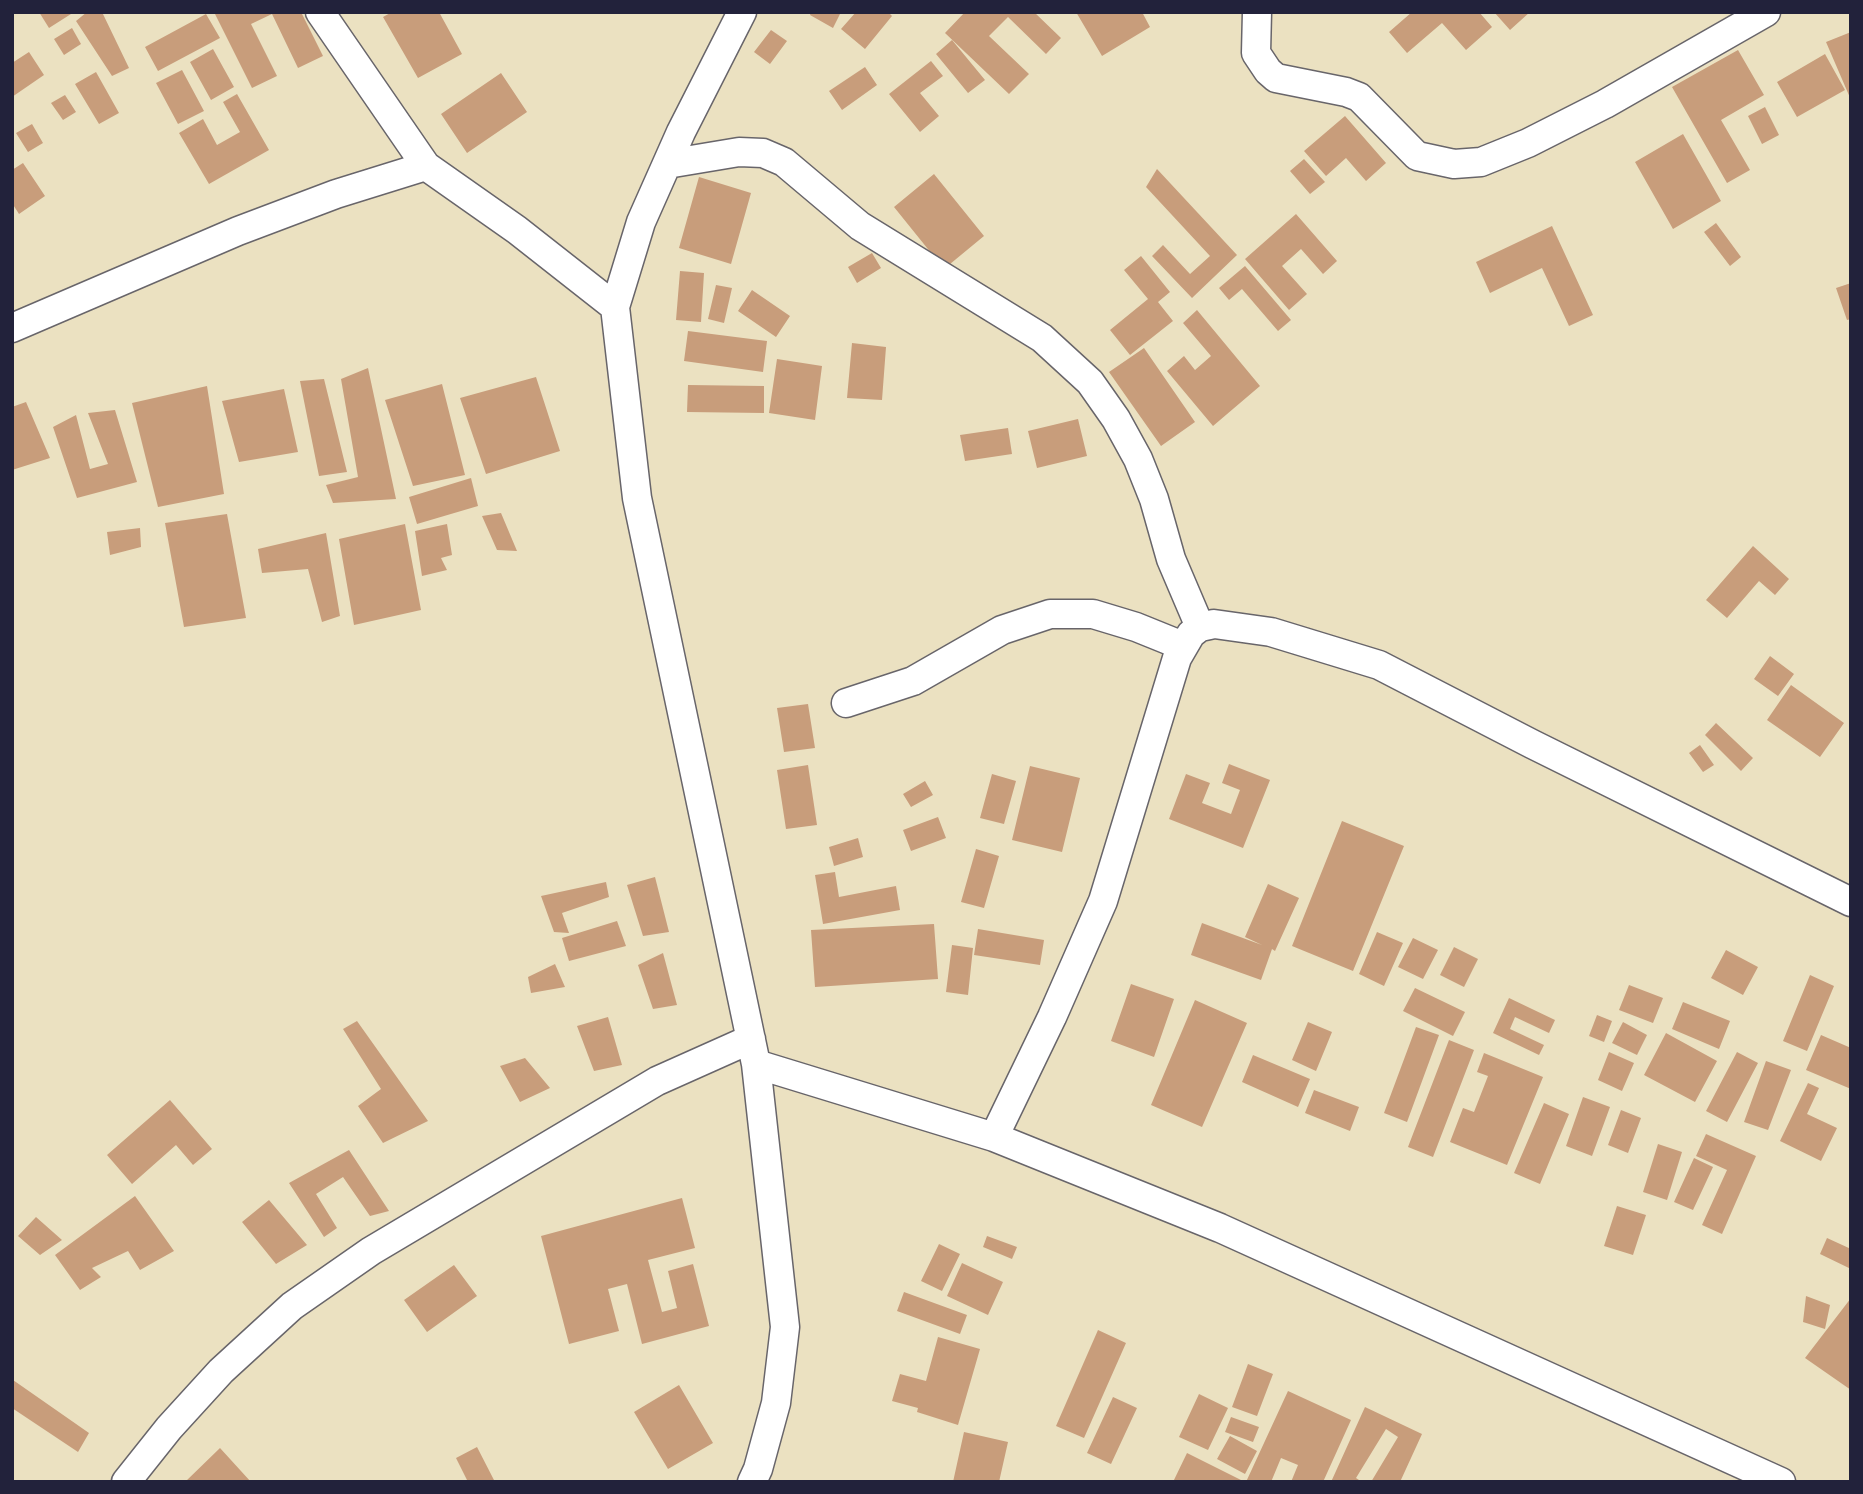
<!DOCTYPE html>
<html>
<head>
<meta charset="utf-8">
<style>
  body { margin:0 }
  #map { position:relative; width:1863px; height:1494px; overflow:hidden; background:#ebe1c1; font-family:"IM FELL English",serif }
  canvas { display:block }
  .frame { position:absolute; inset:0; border:14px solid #22223b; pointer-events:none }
</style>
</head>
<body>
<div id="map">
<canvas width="1863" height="1494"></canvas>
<div class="frame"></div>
</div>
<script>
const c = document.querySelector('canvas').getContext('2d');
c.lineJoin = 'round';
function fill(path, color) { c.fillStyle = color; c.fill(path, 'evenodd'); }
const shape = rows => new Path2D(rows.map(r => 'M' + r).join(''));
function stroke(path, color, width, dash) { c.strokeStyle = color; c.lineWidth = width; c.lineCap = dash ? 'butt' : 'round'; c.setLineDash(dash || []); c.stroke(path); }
fill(shape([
  [39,12,70,12,71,14,49,28],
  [87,12,102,12,129,68,112,76,76,21],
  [214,12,301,12,323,56,298,68,272,14,251,24,277,76,252,88],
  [392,12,439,12,462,54,418,78,383,17],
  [811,12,841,12,833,28,810,15],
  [856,12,888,12,892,16,865,49,841,29],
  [965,12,1034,12,1061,38,1046,54,1008,17,989,36,1029,74,1009,94,945,33],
  [1076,12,1142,12,1150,27,1102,56],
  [1412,12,1479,12,1492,27,1466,50,1442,23,1407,53,1389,32],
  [1494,12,1530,12,1510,30],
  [206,14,220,38,158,71,145,47],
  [72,28,81,44,64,55,54,39],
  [771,30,787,41,770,64,754,52],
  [1851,32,1851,100,1826,42],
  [952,40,985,80,968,93,936,54],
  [213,49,234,87,211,100,190,62],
  [1738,50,1764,95,1721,120,1750,170,1727,183,1672,87],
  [29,52,44,75,12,97,12,63],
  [1825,54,1845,90,1797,117,1777,82],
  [931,61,943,76,920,93,939,116,920,132,889,94],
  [865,67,877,85,842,110,829,91],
  [182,70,204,111,178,124,156,83],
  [96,72,119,113,99,124,75,84],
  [501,73,527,112,467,153,441,114],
  [237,94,269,150,209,184,179,133,203,119,217,145,240,132,223,102],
  [65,95,76,112,63,120,51,103],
  [1765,107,1779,135,1762,144,1748,116],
  [1345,116,1386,163,1366,181,1346,158,1326,176,1304,151],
  [32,124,43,143,28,152,16,133],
  [1683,134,1721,201,1673,229,1635,162],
  [1304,159,1325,182,1310,194,1290,171],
  [23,163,45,196,19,214,12,203,12,170],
  [1157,169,1237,255,1192,298,1152,256,1163,245,1190,274,1210,256,1146,187],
  [934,174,984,236,944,269,894,207],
  [699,177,751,193,731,264,679,248],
  [1296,214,1337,261,1323,274,1301,249,1282,266,1307,294,1289,310,1245,259],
  [1716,223,1741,257,1730,266,1704,232],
  [1552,226,1593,315,1569,326,1542,268,1490,293,1476,262],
  [872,253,881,268,857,283,848,267],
  [1141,256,1170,292,1158,302,1173,321,1130,355,1110,330,1148,299,1124,270],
  [1245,266,1291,320,1278,331,1242,289,1229,300,1219,288],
  [680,271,704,273,701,322,676,320],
  [1851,283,1851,319,1847,320,1836,288],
  [716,285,732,288,724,323,708,319],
  [752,290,790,316,776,337,738,311],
  [1197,310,1260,386,1213,426,1167,371,1184,356,1195,370,1211,356,1183,323],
  [688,331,767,341,763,372,684,361],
  [852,343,886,347,882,400,847,398],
  [1144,348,1195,422,1161,446,1109,372],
  [777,359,822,366,815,420,769,413],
  [368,368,396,499,333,503,326,485,358,477,341,379],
  [536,377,560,451,486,474,460,398],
  [324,379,347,472,319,476,300,381],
  [442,384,465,475,413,486,385,400],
  [688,385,764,386,764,413,687,412],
  [207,386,224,494,158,507,132,403],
  [284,389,298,452,239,462,222,401],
  [26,402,50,458,12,470,12,407],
  [115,410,137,482,77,498,53,427,76,415,90,469,108,464,88,413],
  [1078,419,1087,456,1037,468,1028,431],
  [1008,428,1012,454,965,461,960,435],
  [471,478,478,506,417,524,409,497],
  [501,513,517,551,497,550,482,516],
  [227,514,246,618,184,627,165,523],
  [405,524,421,610,354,625,339,539],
  [447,524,452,555,441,558,447,570,422,576,415,531],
  [140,528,141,547,110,555,107,532],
  [326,533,340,616,322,622,308,569,262,573,258,549],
  [1753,546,1789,579,1775,595,1759,581,1727,618,1706,600],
  [1770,656,1794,674,1778,696,1754,679],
  [1791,685,1844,723,1820,757,1767,720],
  [808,704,815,748,784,752,777,708],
  [1716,723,1753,758,1741,771,1705,735],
  [1700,745,1714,765,1703,772,1689,753],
  [1229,764,1270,780,1243,848,1169,819,1186,774,1210,783,1202,803,1231,814,1240,790,1222,783],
  [808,765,817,825,786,829,777,770],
  [1030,766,1080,778,1062,852,1012,840],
  [992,774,1016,781,1004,824,980,818],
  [925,781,933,795,911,807,903,794],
  [938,817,946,838,911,851,903,830],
  [1342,821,1404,846,1353,971,1292,946],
  [858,838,863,857,834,866,829,847],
  [976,849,999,856,984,908,961,902],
  [835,872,839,897,896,886,900,910,823,924,815,875],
  [655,877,669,932,643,936,627,885],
  [606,882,609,897,562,913,569,933,554,932,541,896],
  [1268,884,1299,898,1275,951,1272,949,1261,980,1191,955,1202,923,1262,945,1245,937],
  [617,921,626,946,569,961,562,938],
  [934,924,938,979,815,987,811,930],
  [978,929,1044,940,1040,965,974,955],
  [1377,932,1403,943,1384,986,1359,974],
  [1413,938,1438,950,1423,979,1398,967],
  [952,945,973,948,968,995,946,992],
  [1454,947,1478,959,1464,987,1440,975],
  [1726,950,1758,967,1743,995,1711,978],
  [663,953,677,1005,653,1009,638,965],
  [555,964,565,987,531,993,528,977],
  [1810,975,1834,986,1807,1051,1783,1041],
  [1131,984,1174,999,1154,1057,1111,1041],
  [1629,985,1663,998,1653,1023,1619,1010],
  [1415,988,1465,1012,1453,1036,1403,1011],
  [1509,998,1555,1020,1549,1033,1515,1017,1510,1029,1544,1045,1539,1055,1493,1033],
  [1195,1000,1247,1023,1202,1127,1151,1105],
  [1683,1002,1730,1021,1719,1049,1672,1029],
  [1597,1015,1612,1021,1604,1042,1589,1036],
  [608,1017,622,1065,594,1071,577,1026],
  [357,1021,428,1121,383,1143,358,1106,381,1089,343,1029],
  [1308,1022,1332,1032,1316,1071,1292,1060],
  [1623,1022,1647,1035,1637,1055,1612,1043],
  [1416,1027,1439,1035,1407,1122,1384,1113],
  [1666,1033,1717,1061,1695,1102,1644,1075],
  [1821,1035,1851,1048,1851,1089,1806,1070],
  [1449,1040,1474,1050,1433,1157,1408,1147],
  [1609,1052,1634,1063,1622,1091,1598,1080],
  [1737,1052,1758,1063,1727,1122,1706,1111],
  [1484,1053,1543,1077,1507,1165,1450,1142,1463,1108,1474,1112,1488,1076,1477,1072],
  [1253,1055,1310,1079,1298,1107,1242,1082],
  [525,1058,550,1088,520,1102,500,1066],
  [1766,1061,1791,1070,1768,1130,1744,1122],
  [1808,1083,1819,1088,1807,1114,1837,1128,1821,1161,1780,1141],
  [1314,1090,1359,1107,1350,1131,1305,1113],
  [1583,1097,1610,1107,1592,1156,1566,1146],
  [170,1100,212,1149,193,1165,176,1145,132,1184,107,1155],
  [1544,1103,1569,1114,1540,1184,1514,1173],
  [1621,1110,1641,1118,1628,1153,1608,1145],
  [1706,1134,1756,1156,1722,1234,1702,1225,1727,1170,1696,1156],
  [1658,1144,1682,1152,1667,1200,1643,1192],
  [349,1150,389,1211,370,1216,343,1177,316,1194,337,1228,324,1237,289,1183],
  [1694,1158,1713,1167,1693,1210,1674,1202],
  [135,1196,174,1251,140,1270,128,1251,92,1268,101,1277,80,1290,55,1255],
  [682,1198,695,1248,648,1260,662,1312,677,1308,668,1271,693,1264,709,1326,642,1344,627,1284,608,1289,619,1331,569,1344,541,1236],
  [269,1200,307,1245,276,1264,242,1222],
  [1617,1206,1646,1215,1633,1255,1604,1246],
  [36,1217,62,1240,40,1255,18,1236],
  [987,1236,1017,1247,1012,1259,983,1247],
  [1827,1238,1851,1249,1851,1269,1820,1254],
  [939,1244,960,1254,942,1291,921,1281],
  [962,1263,1003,1282,988,1315,947,1296],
  [454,1265,477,1296,427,1332,404,1300],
  [904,1292,967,1315,960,1334,897,1311],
  [1806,1296,1830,1305,1825,1329,1803,1322],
  [1851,1298,1851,1390,1805,1358],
  [1098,1330,1126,1343,1084,1438,1056,1426],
  [938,1337,980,1349,958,1425,917,1412,918,1408,892,1401,900,1374,926,1381],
  [1248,1364,1273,1374,1257,1416,1232,1407],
  [13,1380,89,1433,78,1452,12,1408],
  [679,1385,713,1443,668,1469,634,1412],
  [1288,1391,1351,1420,1323,1482,1291,1482,1298,1465,1281,1458,1271,1482,1246,1482],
  [1199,1394,1228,1408,1208,1450,1179,1437],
  [1113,1397,1137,1408,1111,1464,1087,1453],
  [1365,1407,1422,1434,1400,1482,1371,1482,1398,1437,1386,1429,1356,1478,1362,1482,1331,1482],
  [1231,1417,1259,1427,1253,1442,1225,1432],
  [964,1432,1008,1442,999,1482,953,1482],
  [1230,1436,1257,1451,1245,1474,1217,1459],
  [477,1447,495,1482,468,1482,456,1458],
  [220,1448,251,1482,185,1482],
  [1187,1453,1241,1480,1240,1482,1173,1482]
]), '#c89d7b');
const street = shape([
  [320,12,426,166,517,230,615,307],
  [742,12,681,132,641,222,615,307,637,498,756,1064,785,1327,776,1403,758,1469,752,1482],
  [1257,12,1256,53,1268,71,1276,78,1346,92,1359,97,1417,156,1454,164,1481,162,1528,143,1605,104,1766,12],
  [667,164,739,152,763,153,784,162,860,226,1042,338,1090,382,1116,419,1138,459,1154,499,1171,559,1200,627],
  [12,328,238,231,336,194,426,166],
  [846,703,913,681,1002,630,1050,614,1093,614,1136,627,1183,646],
  [756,1064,994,1137,1220,1228,1781,1482],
  [994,1137,1052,1017,1103,901,1177,658,1191,634,1200,627,1214,624,1271,632,1379,665,1532,744,1851,902],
  [126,1482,169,1428,221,1371,292,1306,371,1251,657,1081,751,1039]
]);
stroke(street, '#68656a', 31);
stroke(street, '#fff', 28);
</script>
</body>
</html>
